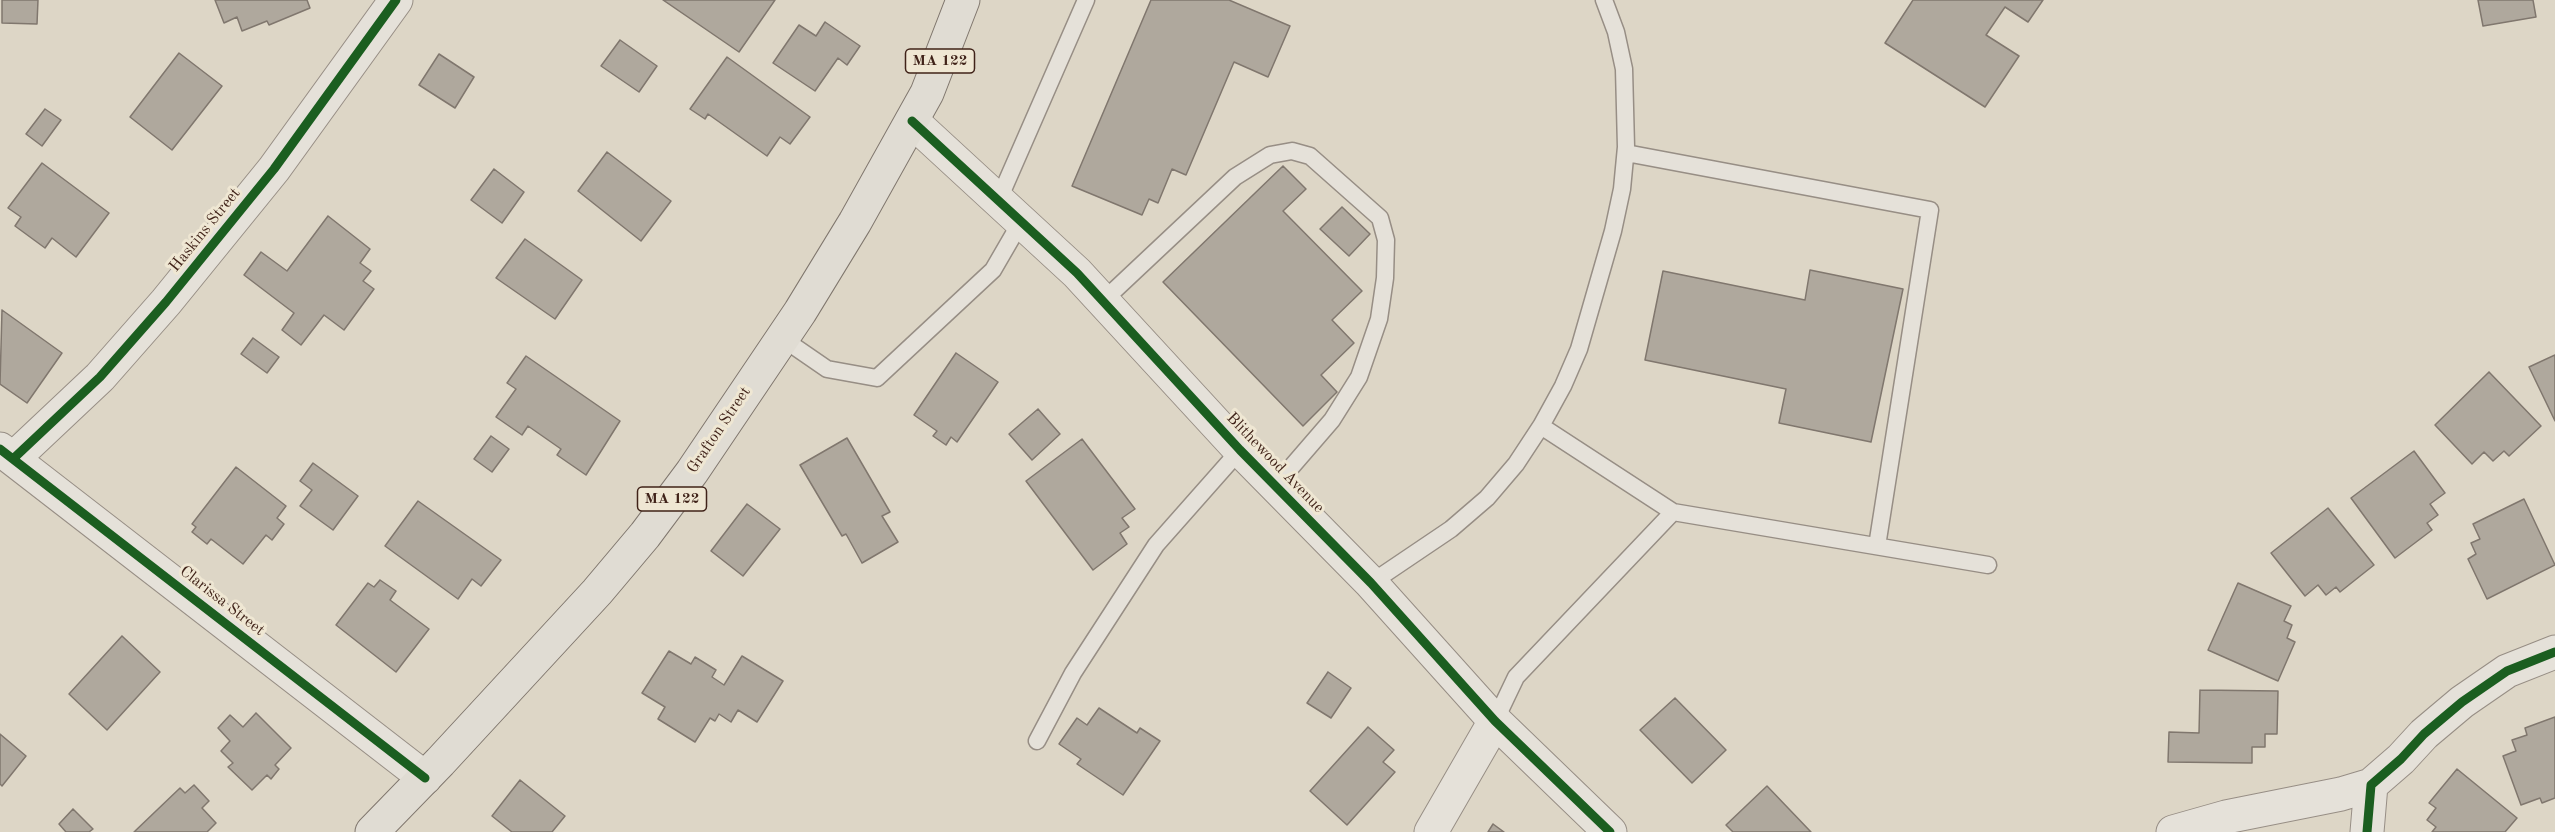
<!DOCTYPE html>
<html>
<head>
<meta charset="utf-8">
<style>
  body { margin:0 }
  canvas { display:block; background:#ddd6c6 }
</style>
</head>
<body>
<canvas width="2555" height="832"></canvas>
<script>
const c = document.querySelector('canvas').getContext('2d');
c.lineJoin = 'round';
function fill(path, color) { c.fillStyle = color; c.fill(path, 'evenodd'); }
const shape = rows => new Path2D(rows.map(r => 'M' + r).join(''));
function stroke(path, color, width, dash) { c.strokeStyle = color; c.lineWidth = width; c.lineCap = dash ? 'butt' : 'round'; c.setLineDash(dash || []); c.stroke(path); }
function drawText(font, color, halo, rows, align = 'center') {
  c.font = font + ' "Old Standard TT",serif'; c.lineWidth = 6; c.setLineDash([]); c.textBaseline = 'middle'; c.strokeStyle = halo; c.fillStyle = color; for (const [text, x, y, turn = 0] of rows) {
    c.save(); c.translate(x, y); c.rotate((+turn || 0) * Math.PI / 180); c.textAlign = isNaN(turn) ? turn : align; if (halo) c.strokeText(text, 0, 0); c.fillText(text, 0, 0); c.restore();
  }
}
const building = shape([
  [2,0,38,0,37,24,2,23,2,0],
  [215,0,307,0,310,8,269,25,267,21,242,31,237,17,224,23,215,0],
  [663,0,775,0,739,52,663,0],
  [1151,0,1229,0,1290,26,1268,77,1234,62,1186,175,1172,169,1158,203,1149,199,1142,215,1072,186,1151,0],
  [1913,0,2043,0,2028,22,2005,7,1986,35,2019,56,1985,107,1885,43,1913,0],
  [2478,0,2533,0,2536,17,2483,26,2478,0],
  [825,22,860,46,847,65,838,58,815,91,773,63,799,25,816,36,825,22],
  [620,40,657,66,639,92,601,66,620,40],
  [179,53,222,86,172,150,130,117,179,53],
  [439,54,474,77,455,108,419,85,439,54],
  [727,57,810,117,790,144,780,137,767,156,708,114,705,119,690,109,727,57],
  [45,109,61,120,42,146,26,134,45,109],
  [607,152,671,201,641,241,578,191,607,152],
  [42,163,109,213,76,257,52,238,45,248,15,226,21,217,8,208,42,163],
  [1283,166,1306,189,1283,211,1362,291,1332,320,1354,343,1321,375,1337,392,1303,426,1163,282,1283,166],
  [494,169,524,192,502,223,471,200,494,169],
  [1342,207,1370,234,1349,256,1320,229,1342,207],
  [328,216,370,249,360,263,371,271,363,281,374,289,344,330,324,315,301,345,282,330,294,313,244,275,261,252,287,271,328,216],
  [525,239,582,280,555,319,496,278,525,239],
  [1810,270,1903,289,1871,442,1779,423,1786,389,1645,360,1663,271,1805,300,1810,270],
  [2,310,62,353,27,403,0,384,2,310],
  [253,338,279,357,267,373,241,354,253,338],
  [956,353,998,382,957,442,951,437,946,445,933,436,937,431,914,415,956,353],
  [2555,355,2555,421,2529,367,2555,355],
  [526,356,620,421,586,475,557,455,561,449,528,426,522,435,496,417,516,389,507,383,526,356],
  [2489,372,2541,426,2509,456,2504,451,2493,461,2484,452,2472,464,2435,425,2489,372],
  [1038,409,1060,434,1032,460,1009,434,1038,409],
  [491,436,509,449,492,472,474,459,491,436],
  [847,438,890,512,882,516,898,542,862,563,846,534,842,536,800,465,847,438],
  [1082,439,1135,509,1122,518,1129,527,1120,533,1127,544,1093,570,1026,481,1082,439],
  [2414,451,2445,493,2430,504,2438,515,2427,523,2432,530,2395,558,2351,498,2414,451],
  [313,463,358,496,333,530,300,506,312,490,300,481,313,463],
  [236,467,286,506,277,518,284,524,272,540,266,535,243,564,211,539,207,544,192,532,196,527,192,524,236,467],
  [2524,499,2555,565,2487,599,2468,559,2476,554,2471,543,2480,539,2473,524,2524,499],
  [418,501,501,560,481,586,472,579,458,599,385,546,418,501],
  [747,504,780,529,743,576,711,551,747,504],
  [2328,508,2374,565,2340,592,2336,587,2326,595,2318,585,2305,596,2271,553,2328,508],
  [380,580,396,591,390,600,429,629,396,672,336,625,368,583,374,587,380,580],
  [2238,583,2291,606,2284,621,2292,625,2287,638,2295,642,2278,681,2208,650,2238,583],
  [122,636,160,672,107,730,69,694,122,636],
  [669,651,691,664,695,657,716,670,712,677,724,685,742,656,783,681,757,722,738,710,731,722,719,714,715,721,710,718,695,742,658,719,665,707,642,693,669,651],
  [1328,672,1351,688,1331,718,1307,703,1328,672],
  [2200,690,2278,691,2277,734,2265,734,2265,747,2252,747,2252,763,2168,762,2169,732,2199,733,2200,690],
  [1675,698,1726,750,1692,783,1640,730,1675,698],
  [1099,708,1137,733,1140,728,1160,741,1123,795,1077,764,1081,759,1059,744,1077,718,1087,725,1099,708],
  [256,713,291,748,275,765,279,769,271,779,267,775,252,790,228,767,233,763,221,751,230,741,218,728,230,715,243,727,256,713],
  [2555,717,2555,798,2542,803,2540,798,2521,805,2503,756,2516,751,2512,740,2527,735,2525,728,2555,717],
  [1368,727,1394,750,1383,762,1395,772,1347,825,1310,791,1368,727],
  [0,734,26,756,2,786,0,784,0,734],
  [2457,769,2517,818,2505,832,2432,832,2436,827,2427,820,2436,808,2429,803,2457,769],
  [520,780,565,816,552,832,512,832,492,816,520,780],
  [194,785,209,801,202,808,216,823,207,832,134,832,180,788,185,793,194,785],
  [1767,786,1811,832,1733,832,1726,825,1767,786],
  [73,809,93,829,89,832,66,832,59,824,73,809],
  [1493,824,1504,832,1488,832,1493,824]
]);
fill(building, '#afa89d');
stroke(building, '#80776e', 1.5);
const service = shape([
  [1626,153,1930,210,1877,546],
  [999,199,1086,0],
  [1103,301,1235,177,1270,155,1292,151,1310,156,1380,218,1386,240,1385,278,1379,319,1359,377,1332,420,1275,486],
  [782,338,827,369,877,378,993,270,1022,220],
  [1673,512,1988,565],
  [1371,583,1451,529,1487,498,1516,464,1541,426,1563,386,1579,349,1613,231,1622,189,1626,147,1624,69,1616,32,1604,0],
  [1495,721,1516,677,1673,512,1541,426],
  [1037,741,1073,673,1156,545,1240,450]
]);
const minor = shape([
  [0,449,425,778],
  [14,458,100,377,166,302,274,169,396,0],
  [1431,832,1495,721],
  [2173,832,2226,817,2341,794,2371,785],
  [2367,832,2371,785,2401,759,2424,734,2462,702,2507,671,2555,652]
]);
const tertiary = shape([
  [912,121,1077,273,1240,450,1371,583,1495,721,1610,832]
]);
const trunk = shape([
  [372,832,440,762,597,592,645,535,692,472,800,312,855,222,927,93,963,0]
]);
stroke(service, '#978e85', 19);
stroke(minor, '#978e85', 35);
stroke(tertiary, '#978e85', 35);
stroke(trunk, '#80776e', 35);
stroke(service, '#e5e1d9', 16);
stroke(minor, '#e5e1d9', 33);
stroke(tertiary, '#e5e1d9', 33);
stroke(trunk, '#e0dcd3', 33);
stroke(shape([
  [912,121,1077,273,1240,450,1371,583,1495,721,1610,832],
  [0,449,425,778],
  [14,458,100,377,166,302,274,169,396,0],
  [2367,832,2371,785,2401,759,2424,734,2462,702,2507,671,2555,652]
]), '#1b5e20', 9);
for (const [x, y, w] of [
  [940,61,69],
  [672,499,69]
]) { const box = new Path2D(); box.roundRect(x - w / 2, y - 12, w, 24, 4.5); c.fillStyle = '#efe7d3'; c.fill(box); stroke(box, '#402319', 1.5); }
drawText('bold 15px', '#402319', null, [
  ["MA 122",940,61],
  ["MA 122",672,499]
]);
drawText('16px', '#402319', '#efe7d3', [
  ["Haskins Street",205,230,-51],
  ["Grafton Street",719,430,-56],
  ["Blithewood Avenue",1275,463,46],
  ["Clarissa Street",222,601,38]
]);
</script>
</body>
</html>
